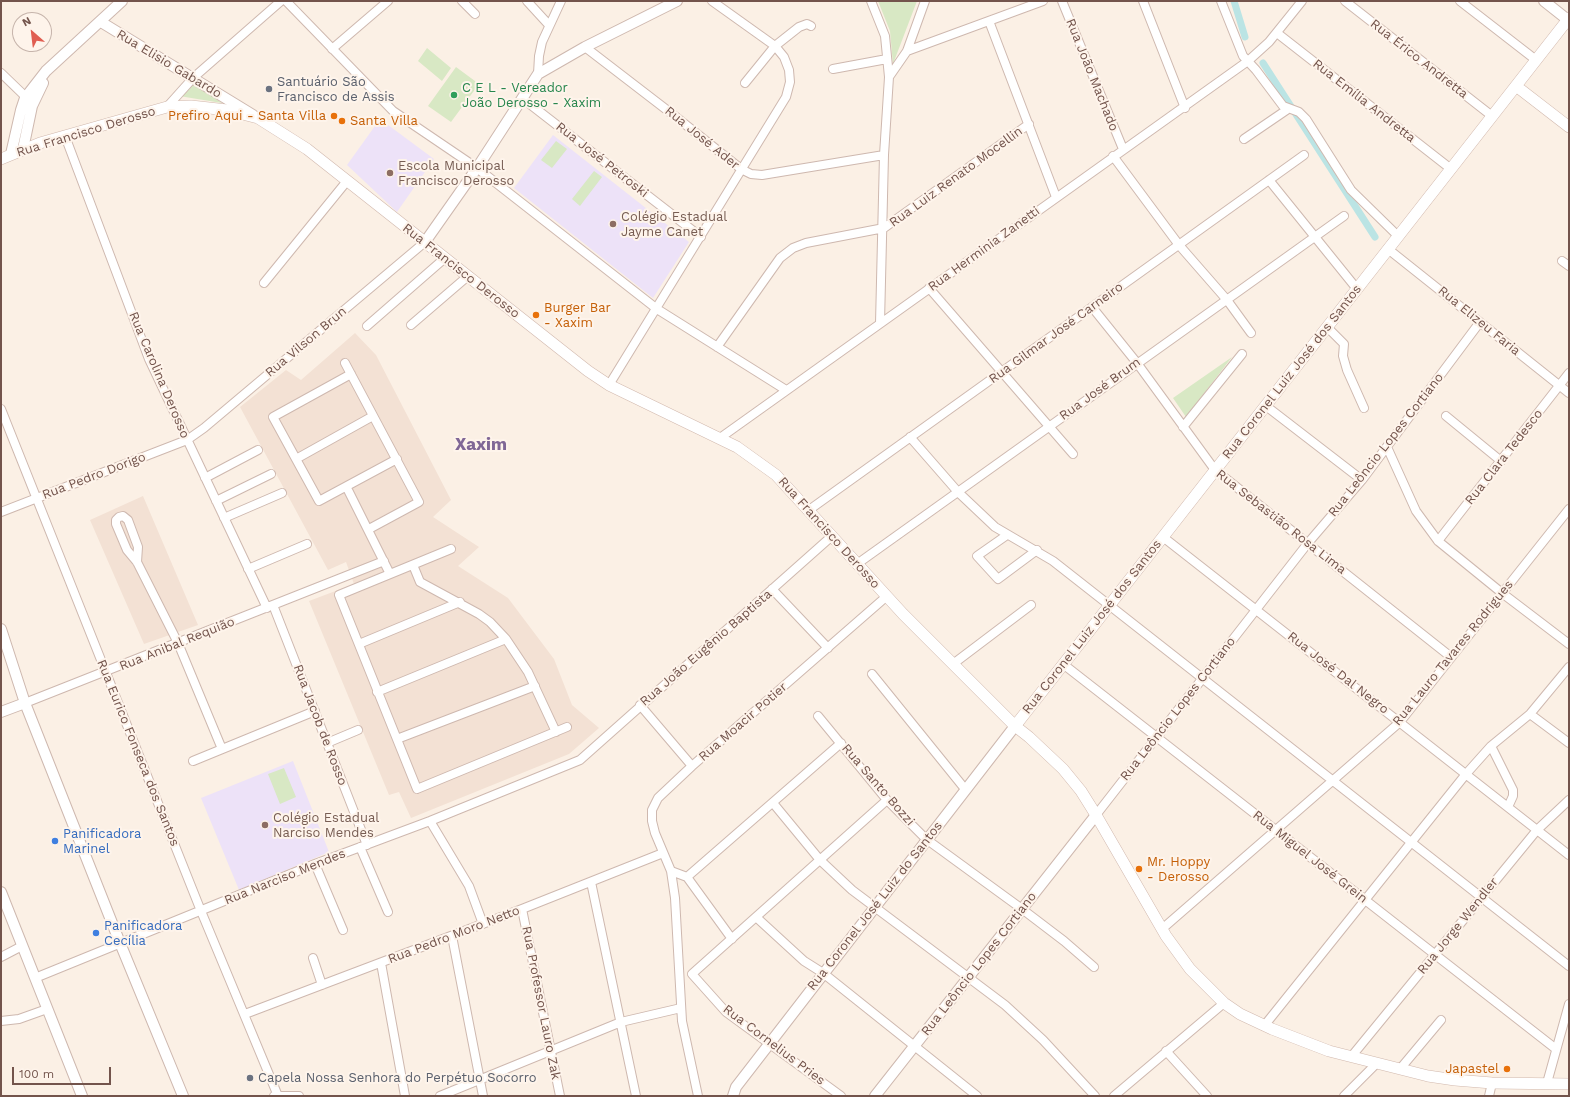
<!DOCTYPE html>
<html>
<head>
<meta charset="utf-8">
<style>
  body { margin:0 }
  #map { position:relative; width:1570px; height:1097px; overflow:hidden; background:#fbf0e5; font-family:"Work Sans",sans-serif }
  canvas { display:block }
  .frame { position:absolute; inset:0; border:2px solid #73544c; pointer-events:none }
  .north { position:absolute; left:12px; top:12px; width:40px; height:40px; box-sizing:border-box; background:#fef4eb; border:1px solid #c6b4ab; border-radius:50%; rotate:332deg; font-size:11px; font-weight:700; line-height:16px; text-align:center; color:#73544c }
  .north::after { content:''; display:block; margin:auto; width:14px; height:18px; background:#e05d50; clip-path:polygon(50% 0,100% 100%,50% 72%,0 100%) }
  .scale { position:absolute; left:12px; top:1067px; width:99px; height:18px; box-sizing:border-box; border:2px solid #73544c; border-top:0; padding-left:5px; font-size:12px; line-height:14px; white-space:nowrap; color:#73544c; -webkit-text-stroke:3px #fef4eb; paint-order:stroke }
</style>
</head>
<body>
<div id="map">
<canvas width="1570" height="1097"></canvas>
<div class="frame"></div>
<div class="north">N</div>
<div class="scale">100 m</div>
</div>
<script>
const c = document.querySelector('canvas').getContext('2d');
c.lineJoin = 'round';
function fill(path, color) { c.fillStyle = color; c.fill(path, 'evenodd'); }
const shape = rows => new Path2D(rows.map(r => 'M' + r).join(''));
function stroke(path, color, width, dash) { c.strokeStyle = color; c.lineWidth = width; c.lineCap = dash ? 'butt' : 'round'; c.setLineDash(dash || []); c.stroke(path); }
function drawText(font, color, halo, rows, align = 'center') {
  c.font = font + ' "Work Sans",sans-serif'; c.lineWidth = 4; c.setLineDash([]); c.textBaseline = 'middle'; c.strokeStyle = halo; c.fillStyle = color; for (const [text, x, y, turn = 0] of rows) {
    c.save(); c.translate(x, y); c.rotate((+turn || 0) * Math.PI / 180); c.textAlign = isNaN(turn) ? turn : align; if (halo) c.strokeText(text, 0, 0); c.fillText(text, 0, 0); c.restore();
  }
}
fill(shape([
  [355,333,376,355,451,500,433,517,479,547,458,566,508,598,554,659,572,705,599,728,569,754,411,818,399,792,389,795,309,601,354,584,346,562,328,570,240,407,286,370,301,380],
  [143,496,198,625,144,644,90,520]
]), '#f3e1d4');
fill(shape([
  [380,119,434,159,397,212,347,165],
  [553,135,689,242,653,298,514,188],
  [293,761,329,852,239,890,201,798]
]), '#ede2f8');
fill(shape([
  [878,1,917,1,893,64,890,31],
  [427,48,451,68,442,81,418,61],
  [456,67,479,84,451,122,428,106],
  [192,83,222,103,179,96],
  [556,141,567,149,552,168,541,160],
  [594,171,602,177,580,206,572,199],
  [1232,357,1186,417,1173,398],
  [284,768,296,797,280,804,268,774]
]), '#d8e8c4');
stroke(shape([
  [1234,1,1245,37],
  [1263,63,1375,237]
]), '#bbe4e4', 7);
const minor = shape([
  [286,1,393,111,477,168,657,309,786,390],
  [462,1,475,14],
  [527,1,549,25],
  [871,1,885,36,889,77],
  [1062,1,1123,149],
  [1143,1,1185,108],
  [1221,1,1243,56,1256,70,1283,106,1299,112,1306,119,1351,190,1398,236],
  [1345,1,1492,116],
  [1460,1,1536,60],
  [989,21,1056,197],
  [1277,33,1451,169],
  [585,47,676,117,741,169,751,174,762,175,884,155],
  [332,49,388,1],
  [907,51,1043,1],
  [833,69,887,59],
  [1,73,29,100],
  [538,74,539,56,542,42,561,1],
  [745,83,775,46,799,27,807,24,811,26],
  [522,98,701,237],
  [167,107,193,78,281,1],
  [65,136,149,359,267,608],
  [1244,139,1288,109],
  [1113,156,1179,245,1227,300,1251,333],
  [1269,180,1357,289],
  [1388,249,1569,393],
  [1562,261,1569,266],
  [264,283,347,181],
  [929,288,1073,454],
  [1092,307,1137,363,1215,470,1451,657],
  [880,323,884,155,889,77,907,51,925,1],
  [411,325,468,276],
  [367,326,445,258],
  [1327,327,1344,344,1343,356,1347,370,1364,408],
  [717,347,780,258,793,248,806,243,884,228,1029,124],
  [345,363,419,502,369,529],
  [351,374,273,417,319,501,397,459],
  [609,385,786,97,790,82,789,70,784,57,775,46,712,1],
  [1266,406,1362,480],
  [1,409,201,911,278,1096],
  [1446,416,1501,461],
  [1183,427,1242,354],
  [910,437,958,492,995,527,1053,561,1569,966],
  [720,438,1248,61,1269,42,1302,1],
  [1387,447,1416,511,1438,541,1502,593,1569,644],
  [296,459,373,416],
  [205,478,258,450],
  [347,488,390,574],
  [216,501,271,474],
  [809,510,1304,155],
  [1,512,187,440,204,428,425,242],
  [224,518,282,493],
  [1007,535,977,556,998,579,1037,550],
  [1163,537,1569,855],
  [1438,541,1569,373],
  [451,549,339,595,417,789,567,727],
  [137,562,138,547,128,520,123,516,119,517,116,520,116,524,127,550,137,562,178,643,222,749],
  [857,564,1344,216],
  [413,565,420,582,479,614,490,622,506,639,528,672,556,732],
  [248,569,307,544],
  [772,589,828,648],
  [273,605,367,845],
  [359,644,460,602],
  [953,664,1031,605],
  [1063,664,1556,1049],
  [872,674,965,789],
  [377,692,506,639],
  [25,703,384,561],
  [640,705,692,766],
  [1530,714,1569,743],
  [818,716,887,800,926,839,1022,909,1064,941,1094,967],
  [397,739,535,686],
  [327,743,358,730],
  [1491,746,1513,790,1513,796,1508,807],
  [193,761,315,711],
  [773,803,820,860,852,890,1005,1005,1043,1040,1095,1096],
  [1096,815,1308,543,1362,480,1480,322],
  [430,821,469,886,483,924],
  [360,847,388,912],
  [315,864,343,930],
  [671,871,687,877,732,939],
  [687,877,841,743],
  [591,882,636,1096],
  [522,909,560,1096],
  [756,917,804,961,823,973,977,1096],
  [1162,929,1400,722,1569,509],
  [452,936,483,1096],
  [1,957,22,946],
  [313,958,322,985],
  [381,963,405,1096],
  [35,978,315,864,430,821,580,760,832,536],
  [245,1014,522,909,663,853],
  [1,1021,19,1019,47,1009],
  [1264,1026,1466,774,1491,746,1530,714,1569,667],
  [1166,1051,1207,1096],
  [1351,1057,1537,830,1569,800],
  [1400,1069,1441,1020],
  [1547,1083,1569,1004],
  [274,1096,299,1096],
  [440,1096,621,1022,681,1008],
  [698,1096,682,1021,675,898,671,871,655,833,652,821,652,810,658,798,692,766,887,596],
  [841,1096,726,1012,692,974,887,800],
  [1114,1096,1224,1003],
  [1344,1096,1377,1063],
  [1489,1096,1492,1083]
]);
const tertiary = shape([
  [1544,1,1568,20],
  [101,22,253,115],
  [23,149,32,106,43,83],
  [11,154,21,110,25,98,46,71,122,1],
  [425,242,477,168,538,74,585,47,677,1],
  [1,629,25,703,120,943,183,1096],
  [1,712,25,703],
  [1,892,82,1096],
  [733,1096,736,1087,770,1043,1015,726],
  [875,1096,1096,815]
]);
const secondary = shape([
  [1516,86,1569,127],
  [1,159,40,143,167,107,191,106,227,110,258,118,307,149,588,371,609,385,737,447,776,475,903,614,1015,726,1029,737,1063,769,1081,791,1096,815,1166,936,1190,969,1224,1003,1240,1014,1272,1029,1329,1051,1428,1076,1455,1080,1492,1083,1569,1084],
  [1015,726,1569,18]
]);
stroke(minor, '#ceb8af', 10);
stroke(tertiary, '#ceb8af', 12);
stroke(secondary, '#d1b8ad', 12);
stroke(minor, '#fff', 8);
stroke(tertiary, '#fff', 10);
stroke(secondary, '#fff', 11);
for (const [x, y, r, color] of [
  [269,89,4,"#6b7280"],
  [454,95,4,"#2e9e5b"],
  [334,116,4,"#e8710a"],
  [342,121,4,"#e8710a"],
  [390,173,4,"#8d6e63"],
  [613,224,4,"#8d6e63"],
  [536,315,4,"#e8710a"],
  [265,825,4,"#8d6e63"],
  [55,841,4,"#3f7fe0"],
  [1139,869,4,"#e8710a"],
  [96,933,4,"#3f7fe0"],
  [1507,1069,4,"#e8710a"],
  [250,1078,4,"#6b7280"]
]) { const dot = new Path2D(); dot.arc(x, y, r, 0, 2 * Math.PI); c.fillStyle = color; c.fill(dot); stroke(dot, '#fef4eb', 1.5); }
drawText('13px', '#73544c', '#fef4eb', [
  ["Rua Érico Andretta",1419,59,38],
  ["Rua Elisio Gabardo",169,64,31],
  ["Rua João Machado",1092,75,68],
  ["Rua Emília Andretta",1364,101,38],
  ["Rua Francisco Derosso",86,132,-17],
  ["Rua José Ader",702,138,39],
  ["Rua José Petroski",602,160,38],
  ["Rua Luiz Renato Mocellin",956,177,-36],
  ["Rua Herminia Zanetti",984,249,-36],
  ["Rua Francisco Derosso",461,271,38],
  ["Rua Elizeu Faria",1479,321,39],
  ["Rua Gilmar José Carneiro",1056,333,-36],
  ["Rua Vilson Brun",306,342,-40],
  ["Rua Coronel Luiz José dos Santos",1292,372,-52],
  ["Rua Carolina Derosso",159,375,67],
  ["Rua José Brum",1100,389,-36],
  ["Rua Leôncio Lopes Cortiano",1386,445,-52],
  ["Rua Clara Tedesco",1504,457,-52],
  ["Rua Pedro Dorigo",94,476,-21],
  ["Rua Sebastião Rosa Lima",1281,522,38],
  ["Rua Francisco Derosso",829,533,48],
  ["Rua Coronel Luiz José dos Santos",1092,627,-52],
  ["Rua Anibal Requião",177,644,-22],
  ["Rua João Eugênio Baptista",706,648,-41],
  ["Rua Lauro Tavares Rodrigues",1453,653,-51],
  ["Rua José Dal Negro",1338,673,38],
  ["Rua Leôncio Lopes Cortiano",1178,709,-52],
  ["Rua Moacir Potier",743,722,-41],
  ["Rua Jacob de Rosso",320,725,69],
  ["Rua Eurico Fonseca dos Santos",138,753,68],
  ["Rua Santo Bozzi",878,785,49],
  ["Rua Miguel José Grein",1310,857,38],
  ["Rua Narciso Mendes",285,877,-22],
  ["Rua Coronel José Luiz do Santos",875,906,-52],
  ["Rua Jorge Wendler",1458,926,-51],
  ["Rua Pedro Moro Netto",454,935,-21],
  ["Rua Leôncio Lopes Cortiano",979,964,-52],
  ["Rua Professor Lauro Zak",541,1003,79],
  ["Rua Cornelius Pries",774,1045,37]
]);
drawText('13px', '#5b616d', '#fef4eb', [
  ["Santuário São",277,82],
  ["Francisco de Assis",277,97],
  ["Capela Nossa Senhora do Perpétuo Socorro",258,1078]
], 'left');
drawText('13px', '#27864d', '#fef4eb', [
  ["C E L - Vereador",462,88],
  ["João Derosso - Xaxim",462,103]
], 'left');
drawText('13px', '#c56008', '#fef4eb', [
  ["Prefiro Aqui - Santa Villa",326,116,"right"],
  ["Santa Villa",350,121],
  ["Burger Bar",544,308],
  ["- Xaxim",544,323],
  ["Mr. Hoppy",1147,862],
  ["- Derosso",1147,877],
  ["Japastel",1499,1069,"right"]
], 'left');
drawText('13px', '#785e54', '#fef4eb', [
  ["Escola Municipal",398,166],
  ["Francisco Derosso",398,181],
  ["Colégio Estadual",621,217],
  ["Jayme Canet",621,232],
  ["Colégio Estadual",273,818],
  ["Narciso Mendes",273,833]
], 'left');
drawText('13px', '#366cbe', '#fef4eb', [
  ["Panificadora",63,834],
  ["Marinel",63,849],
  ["Panificadora",104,926],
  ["Cecília",104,941]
], 'left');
drawText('bold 17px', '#806796', '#fef4eb', [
  ["Xaxim",481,445]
]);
</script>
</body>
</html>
